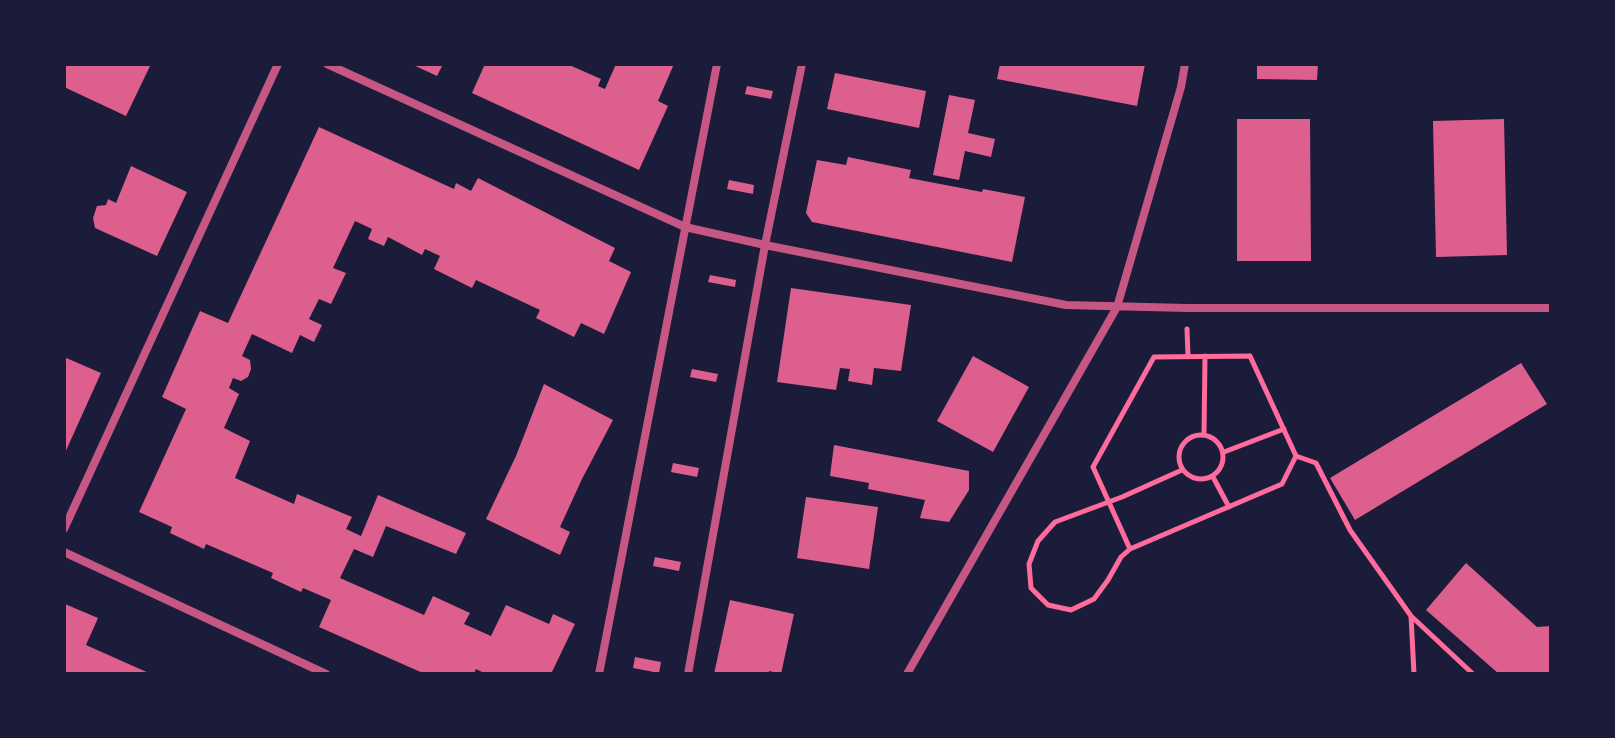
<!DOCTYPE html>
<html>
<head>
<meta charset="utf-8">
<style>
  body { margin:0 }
  #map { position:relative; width:1615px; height:738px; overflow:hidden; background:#1b1b3a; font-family:"DM Sans",sans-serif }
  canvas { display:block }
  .frame { position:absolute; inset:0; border:66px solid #1b1b3a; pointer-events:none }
</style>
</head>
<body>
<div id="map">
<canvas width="1615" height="738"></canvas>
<div class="frame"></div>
</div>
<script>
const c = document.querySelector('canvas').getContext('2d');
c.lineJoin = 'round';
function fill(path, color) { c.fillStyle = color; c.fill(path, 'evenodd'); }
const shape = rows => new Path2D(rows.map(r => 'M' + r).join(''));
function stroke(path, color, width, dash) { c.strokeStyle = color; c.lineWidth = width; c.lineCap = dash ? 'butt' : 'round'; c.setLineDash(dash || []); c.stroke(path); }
fill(shape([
  [64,64,151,64,126,116,64,87],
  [411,64,443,64,437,76],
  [485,64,567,64,601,79,598,86,605,89,616,64,674,64,658,101,668,106,639,170,472,93],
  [1000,64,1145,64,1137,106,997,79],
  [1257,64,1318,64,1317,80,1257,79],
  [835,73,926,91,919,128,827,109],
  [747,86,773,91,771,99,745,94],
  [949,95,975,100,968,133,995,139,991,157,965,151,959,180,933,175],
  [1237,119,1310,119,1311,261,1237,261],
  [1504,119,1507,255,1436,257,1433,121],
  [319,127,454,189,456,183,471,191,478,178,615,248,609,261,631,272,604,334,581,323,574,337,536,318,540,310,476,280,472,288,434,269,440,256,425,249,422,255,388,237,384,246,368,239,372,229,355,221,333,268,346,273,331,304,319,299,309,319,322,325,314,342,300,335,292,353,252,334,242,356,250,360,251,369,248,377,241,381,233,378,229,388,239,394,224,428,250,441,235,478,294,504,297,494,352,517,346,529,361,536,378,495,466,533,456,554,386,526,373,557,354,549,340,578,424,615,433,596,470,613,464,624,491,636,506,605,549,624,553,614,575,624,551,674,486,674,476,669,474,674,425,674,319,627,331,600,303,588,301,592,271,578,273,573,206,544,204,549,170,533,172,527,139,512,186,409,162,397,200,311,228,323],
  [848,157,911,170,909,178,982,192,983,189,1025,197,1012,262,812,222,806,213,817,160,846,165],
  [131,166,187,192,157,256,95,228,93,218,97,206,106,205,108,199,116,203],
  [729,180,754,185,753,194,727,189],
  [710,275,736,280,735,287,708,282],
  [791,288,911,305,901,371,874,368,872,385,848,381,850,369,840,368,836,390,777,382],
  [973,356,1029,387,993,452,937,421],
  [64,357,101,373,64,455],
  [1521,363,1547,404,1355,520,1330,478],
  [692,369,718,374,716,382,690,377],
  [544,384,613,420,582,479,560,527,570,532,560,555,486,519,516,456],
  [834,445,969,471,969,490,949,522,920,518,925,500,868,489,869,483,830,476],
  [673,463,699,468,697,477,671,472],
  [806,497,878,507,869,569,797,558],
  [655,557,681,562,679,571,653,566],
  [1466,563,1537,627,1551,626,1551,674,1499,674,1426,610],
  [730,600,794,614,781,674,769,671,769,674,714,674],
  [65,604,98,618,86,645,151,674,64,674],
  [635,657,661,662,659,673,633,668]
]), '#dd5f8e');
stroke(shape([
  [1187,329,1188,356],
  [1250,356,1296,456,1282,484,1130,549,1093,467,1154,357,1250,356],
  [1204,434,1205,356],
  '1179 457a22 22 0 1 1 44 0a22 22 0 1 1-44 0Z',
  [1224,452,1284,429],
  [1296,456,1316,463,1350,530,1411,616,1473,674],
  [1213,477,1229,507],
  [1130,549,1121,557,1108,580,1094,599,1071,610,1048,605,1031,588,1029,564,1038,541,1055,522,1122,497,1182,470],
  [1411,616,1414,674]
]), '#ff6b9d', 5);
stroke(shape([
  [327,64,685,227,765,245,1066,305,1187,308,1551,308],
  [64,529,278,64],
  [64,552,326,674],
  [599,674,717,64],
  [688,674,765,245,802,64],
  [907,674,1117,307,1181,87,1185,64]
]), '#c65784', 8);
</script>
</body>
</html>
